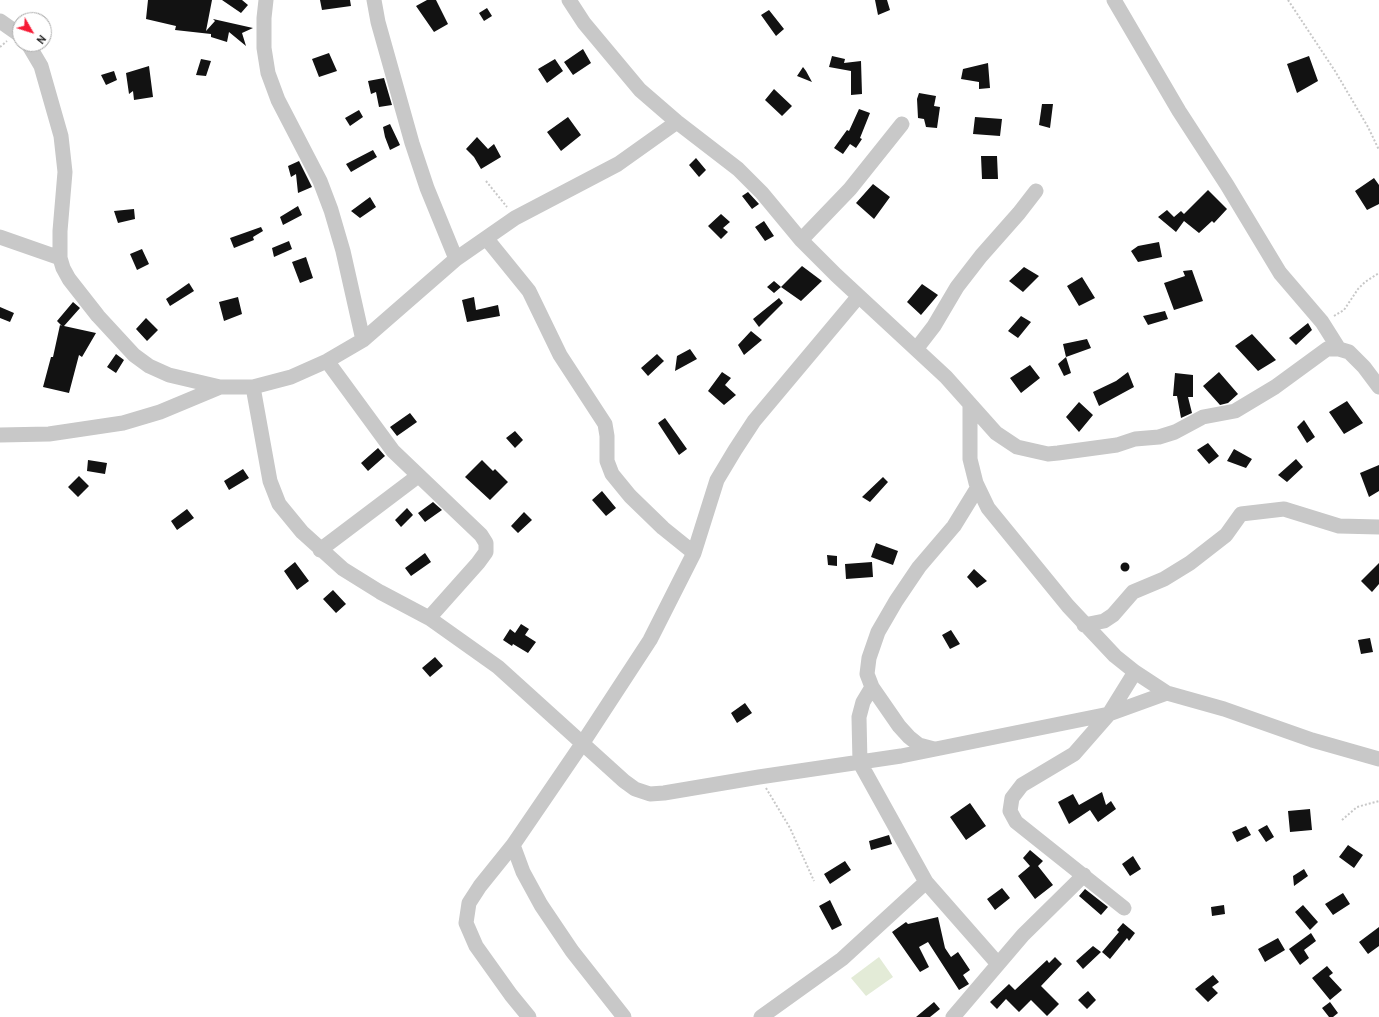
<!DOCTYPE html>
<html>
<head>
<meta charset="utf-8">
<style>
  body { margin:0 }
  #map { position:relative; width:1379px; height:1017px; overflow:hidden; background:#fff; font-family:Overpass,sans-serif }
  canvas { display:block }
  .north { position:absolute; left:12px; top:12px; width:40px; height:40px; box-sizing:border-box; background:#fff; border:1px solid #aaa; border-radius:50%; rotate:129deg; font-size:11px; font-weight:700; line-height:16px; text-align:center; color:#2b2b2b }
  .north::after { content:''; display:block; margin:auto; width:14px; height:18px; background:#f61a35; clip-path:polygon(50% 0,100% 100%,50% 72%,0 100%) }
</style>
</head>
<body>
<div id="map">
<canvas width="1379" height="1017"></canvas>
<div class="north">N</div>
</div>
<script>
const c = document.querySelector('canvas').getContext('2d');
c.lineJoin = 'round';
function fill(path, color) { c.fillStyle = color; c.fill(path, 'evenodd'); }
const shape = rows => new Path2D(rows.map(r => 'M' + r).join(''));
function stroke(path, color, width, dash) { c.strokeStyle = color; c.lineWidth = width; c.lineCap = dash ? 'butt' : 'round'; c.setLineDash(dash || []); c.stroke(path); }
fill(shape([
  [879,957,893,977,866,996,851,978]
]), '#e3ebd7');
fill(shape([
  [148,0,212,0,206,31,215,21,213,19,253,28,242,33,246,46,229,32,227,42,211,37,211,34,175,30,176,26,146,19],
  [222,0,242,0,248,5,241,13],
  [320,0,350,0,351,6,322,10],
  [427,0,436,0,448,24,434,32,416,6],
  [875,0,887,0,890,10,878,15],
  [487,8,492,16,484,21,479,13],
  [769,10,784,29,776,36,761,15],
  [583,49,591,63,573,75,564,62],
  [329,53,337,71,319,77,312,59],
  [832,56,845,59,844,63,861,61,862,94,851,95,851,71,829,67],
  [1309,56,1318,81,1297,93,1287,64],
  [201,59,211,61,206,76,196,75],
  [555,59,563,71,547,83,538,69],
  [988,63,990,88,979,89,979,82,961,79,963,69],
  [149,66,153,97,134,100,133,91,129,94,126,73],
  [803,67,806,71,812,82,797,76],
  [114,71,117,80,106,85,101,75],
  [384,78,392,105,379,107,376,92,371,94,368,81],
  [774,89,792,106,782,116,765,100],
  [919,93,936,96,934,106,940,107,937,128,926,127,924,119,918,118,917,99],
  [1042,104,1053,104,1050,128,1039,125],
  [859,109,870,113,860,138,862,139,856,148,850,144,843,154,834,148,847,130,849,131],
  [359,110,363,117,350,126,345,118],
  [568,117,581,135,561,151,547,132],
  [975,117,1002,119,1000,136,973,134],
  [390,124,400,145,390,150,385,137,383,127],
  [477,137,488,149,494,144,501,157,481,169,474,157,466,149],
  [373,150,377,157,351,172,346,164],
  [981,156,997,156,998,179,982,179],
  [696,158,706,170,699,177,689,165],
  [299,161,312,187,298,193,296,174,291,177,288,166],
  [1374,178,1379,185,1379,204,1367,210,1355,191],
  [873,184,890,197,874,219,856,203],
  [1208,190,1227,209,1214,223,1212,221,1199,233,1184,221,1176,232,1158,217,1167,210,1174,217,1181,211,1184,214],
  [748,192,759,204,752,209,742,196],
  [370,197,376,207,360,218,351,211],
  [298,206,302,215,283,225,280,217],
  [134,209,135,219,118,223,114,211],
  [721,214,730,222,723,228,728,232,721,239,708,226],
  [764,221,774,236,765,241,755,227],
  [261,227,263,231,253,237,254,240,234,248,230,238],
  [289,241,292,249,274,257,272,248],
  [1159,242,1162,257,1138,262,1131,251,1138,246],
  [142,249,149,264,137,270,130,254],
  [306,257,313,278,300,283,292,262],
  [802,266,822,281,801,301,781,287],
  [1024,267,1039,276,1023,292,1009,281],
  [1192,270,1203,301,1174,310,1164,283,1185,276,1183,271],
  [1082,277,1095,298,1079,306,1067,286],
  [774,281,781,287,774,293,767,287],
  [189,283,194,291,170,306,166,299],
  [922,284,938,295,921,315,907,302],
  [238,297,242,314,224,321,219,302],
  [474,297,476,310,498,305,500,316,467,322,462,300],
  [779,298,783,303,759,327,753,319],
  [73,302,80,308,64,326,96,333,82,357,79,355,69,393,43,387,51,357,53,357,60,325,62,326,57,321],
  [0,307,14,313,10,322,0,318],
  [1165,311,1168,319,1148,325,1143,316],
  [1021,316,1031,322,1018,338,1008,331],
  [146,318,158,330,147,341,136,329],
  [1308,323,1312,330,1296,345,1289,338],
  [751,331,762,340,744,355,738,345],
  [1252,334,1276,360,1258,371,1235,346],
  [1087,339,1091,348,1066,357,1063,344],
  [690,349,697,359,675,371,677,356],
  [116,354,124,360,116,373,107,367],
  [657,354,664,361,648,376,641,368],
  [1066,357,1071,373,1064,376,1058,364],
  [1030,365,1040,378,1021,393,1010,378],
  [722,372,731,378,725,385,736,395,724,405,708,391],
  [1128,372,1134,387,1099,406,1093,392,1116,381],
  [1219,372,1238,394,1228,403,1220,405,1203,386],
  [1175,373,1193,375,1193,397,1188,397,1192,413,1181,418,1177,396,1173,396],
  [1347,401,1363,423,1344,434,1329,412],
  [1079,402,1093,415,1079,432,1066,417],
  [410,413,417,422,397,436,390,427],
  [665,418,687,449,679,455,658,423],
  [1304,420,1315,437,1307,443,1297,427],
  [515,431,523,440,515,448,506,438],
  [1208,443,1219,456,1209,464,1197,450],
  [378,448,385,456,368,471,361,463],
  [1234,449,1252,459,1246,468,1227,461],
  [1296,459,1303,467,1287,482,1278,475],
  [88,460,107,463,105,474,87,471],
  [482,460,493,471,495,469,508,482,490,500,465,477],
  [1379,465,1379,491,1369,497,1360,473],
  [243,469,249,478,229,490,224,481],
  [79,476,89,486,78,497,68,487],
  [883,477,888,482,870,502,862,497],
  [602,491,616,508,606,516,592,500],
  [433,502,442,510,425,522,418,513],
  [407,508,413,515,401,527,395,520],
  [187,509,194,518,177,530,171,521],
  [524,512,532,520,518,533,511,526],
  [876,543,898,551,893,565,871,557],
  [425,553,431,562,411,576,405,568],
  [827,555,837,556,837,566,828,565],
  [295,562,309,581,297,590,284,571],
  [872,562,873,577,846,579,845,564],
  '1120.5 567a4.5 4.5 0 1 1 9 0a4.5 4.5 0 1 1-9 0Z',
  [1379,563,1379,584,1372,592,1361,581],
  [974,569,987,581,977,588,967,577],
  [333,590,346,604,336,613,323,599],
  [521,624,529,629,525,635,536,642,528,653,513,644,512,646,503,640,510,629,515,633],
  [951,630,960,644,950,649,942,635],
  [1370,638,1373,652,1361,654,1358,640],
  [435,657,443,666,430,677,422,668],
  [745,703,752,713,737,723,731,713],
  [1102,792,1106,805,1111,801,1116,809,1098,822,1090,810,1069,824,1058,802,1073,794,1079,805],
  [970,803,986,826,966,840,950,817],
  [1310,809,1312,830,1290,832,1288,811],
  [1267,825,1274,837,1266,842,1258,830],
  [1246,826,1251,835,1237,842,1232,832],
  [889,835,892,844,871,850,869,841],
  [1348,845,1363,855,1354,868,1339,857],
  [1030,850,1043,861,1038,866,1053,885,1035,899,1018,876,1030,866,1023,858],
  [1133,856,1141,869,1130,876,1122,864],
  [845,861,851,870,830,884,824,874],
  [1304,869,1308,876,1294,886,1293,876],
  [1002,888,1010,898,995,910,987,899],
  [1085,889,1108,907,1101,915,1079,896],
  [1343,893,1350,904,1333,915,1325,904],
  [830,900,842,925,832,930,819,906],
  [1224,905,1225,914,1212,916,1211,907],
  [1303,905,1318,922,1310,930,1295,912],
  [938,917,945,948,951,957,958,952,970,970,963,975,969,984,959,990,928,942,919,947,929,967,920,972,892,932,906,922,908,924],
  [1123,923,1135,933,1129,941,1127,938,1110,959,1102,952,1119,932,1117,930],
  [1379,927,1379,946,1368,954,1359,942],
  [1311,933,1316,941,1304,950,1309,958,1300,965,1289,949],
  [1278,938,1285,950,1265,962,1258,949],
  [1093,946,1101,952,1083,969,1076,961],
  [1055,957,1062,964,1041,986,1059,1004,1047,1016,1031,1000,1019,1012,1006,999,997,1009,990,1002,1009,984,1015,990,1047,960,1049,963],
  [1327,966,1333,973,1329,976,1342,990,1330,1000,1312,978],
  [1213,975,1219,982,1212,987,1218,993,1208,1002,1195,989],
  [1088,991,1096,1000,1087,1009,1078,1000],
  [934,1002,940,1009,930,1017,916,1017],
  [1330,1002,1338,1013,1333,1017,1329,1017,1322,1008]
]), '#121212');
stroke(shape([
  [1288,0,1335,71,1368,127,1379,150],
  [0,47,7,41],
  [486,181,507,207],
  [1334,316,1344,310,1358,289,1365,282,1379,273],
  [766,788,790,828,814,881],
  [1342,820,1357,807,1379,801]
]), '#c8c8c8', 2, [2, 2]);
stroke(shape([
  [266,0,264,18,264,48,268,73,278,100,320,181,331,210,343,251,363,340],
  [374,0,378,22,412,143,427,188,456,259],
  [569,0,584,23,640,90,677,122,738,169,762,193,801,240,836,275,946,377,996,433,1017,447,1048,454,1058,453,1117,445,1135,439,1159,437,1175,432,1203,417,1235,411,1275,387,1327,349,1339,349,1349,352,1364,367,1379,387],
  [1114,0,1179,111,1227,185,1280,273,1322,322,1339,349],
  [0,21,20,35],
  [28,44,41,66,61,136,65,172,60,231,60,258,63,268,69,279,98,316,134,355,149,366,169,375,220,387,253,387,291,377,327,361,363,340,456,259,515,218,618,164,677,122],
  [0,237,60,258],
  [486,238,529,291,560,355,605,424,607,436,607,461,612,474,630,496,663,528,694,553],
  [801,240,850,189,902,124],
  [917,348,934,326,957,287,981,256,1019,213,1036,191],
  [327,361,393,451,481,535,486,543,486,552,478,563,429,618],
  [253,387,270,481,279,504,302,532,343,569,380,592,429,618,498,667,624,781,635,789,650,794,664,793,759,777,901,756,1109,714,1167,693],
  [970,406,970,459,976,483,988,508,1068,606,1115,656,1135,672,1167,693,1224,709,1312,740,1379,759],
  [0,435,49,434,123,423,160,412,220,387],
  [320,550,418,476],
  [1084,625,1104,621,1113,615,1133,592,1164,579,1190,563,1226,535,1241,514,1284,509,1339,526,1379,527],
  [872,687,863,702,859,717,860,763,926,882,998,964],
  [934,749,919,745,909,737,899,726,872,687,867,674,869,658,878,632,896,601,919,567,954,526,978,487],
  [513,845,523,872,541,905,572,951,624,1017],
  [1124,908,1016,822,1010,811,1012,798,1022,785,1074,754,1109,714,1135,672],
  [529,1017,511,995,476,946,466,923,469,903,480,886,513,845,582,744,650,640,694,553,717,480,735,450,754,421,858,297],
  [761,1017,842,959,926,882],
  [953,1017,1023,935,1084,875]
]), '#c8c8c8', 15);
</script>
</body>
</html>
